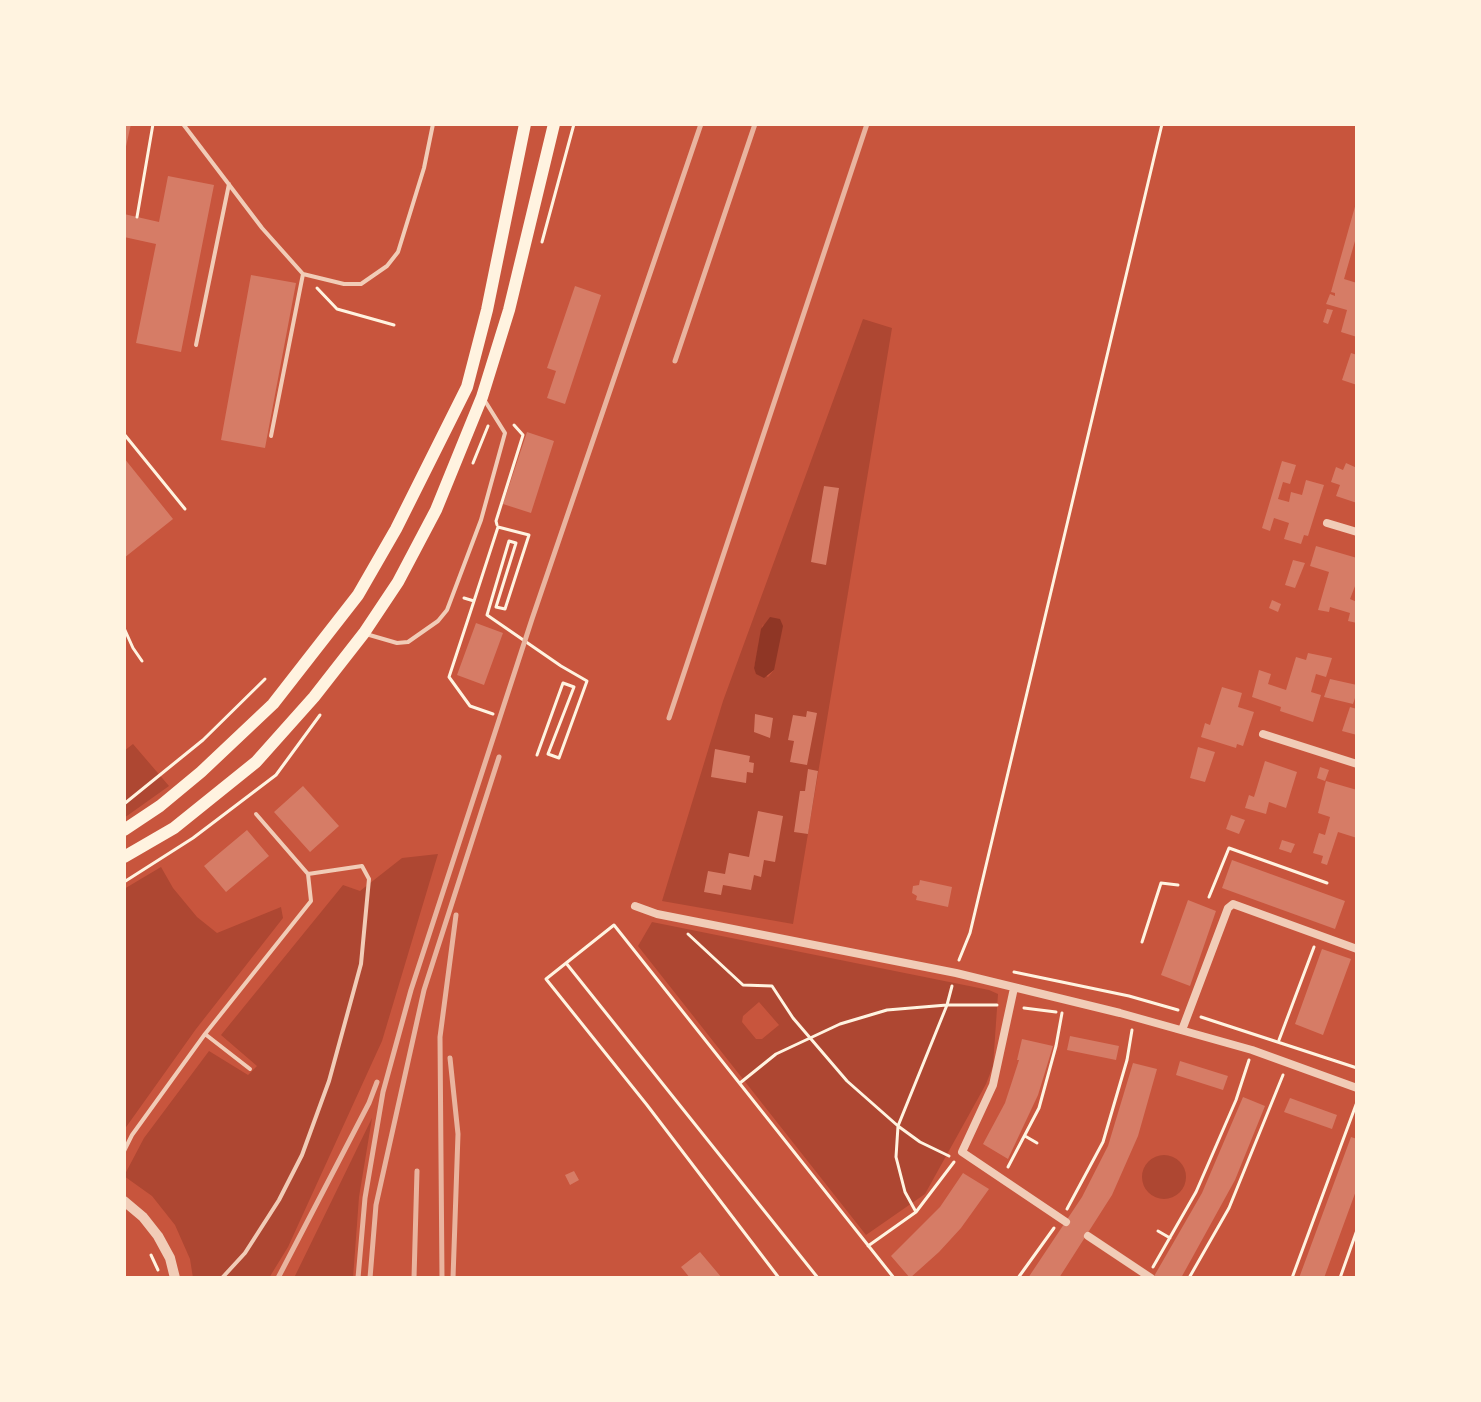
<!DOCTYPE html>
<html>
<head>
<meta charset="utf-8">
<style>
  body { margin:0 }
  #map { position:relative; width:1481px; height:1402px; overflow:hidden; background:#c8553d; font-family:"DM Sans",sans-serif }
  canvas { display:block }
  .frame { position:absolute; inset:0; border:126px solid #fff3e0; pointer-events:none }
</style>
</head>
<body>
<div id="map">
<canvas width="1481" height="1402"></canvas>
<div class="frame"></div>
</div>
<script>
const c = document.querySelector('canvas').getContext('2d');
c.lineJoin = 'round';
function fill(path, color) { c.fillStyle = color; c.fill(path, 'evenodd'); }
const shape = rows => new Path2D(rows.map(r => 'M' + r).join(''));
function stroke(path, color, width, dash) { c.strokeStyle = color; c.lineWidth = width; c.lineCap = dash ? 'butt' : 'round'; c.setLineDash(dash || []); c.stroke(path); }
fill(shape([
  [863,319,892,328,793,924,662,901,723,701],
  [763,624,774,670,768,677,754,668],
  [133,744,169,786,124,818,124,751],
  [438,854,382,1041,288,1247,269,1278,193,1278,190,1259,175,1225,152,1196,124,1176,144,1138,209,1051,248,1075,257,1066,221,1035,343,885,360,891,402,858],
  [161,867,173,888,197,917,217,933,281,907,283,918,196,1029,124,1130,124,889],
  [652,922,989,990,998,994,993,1066,986,1084,925,1194,866,1235,638,946],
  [759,1002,779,1025,762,1039,756,1039,742,1022,743,1016],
  [372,1118,359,1197,353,1278,294,1278],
  '1142 1177a22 22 0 1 1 44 0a22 22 0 1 1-44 0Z'
]), '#ae4732');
fill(shape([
  [770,617,780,619,783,626,774,670,764,678,756,674,754,668,761,629]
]), '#8f3625');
fill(shape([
  [124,124,131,124,125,151,124,150],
  [168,176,214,185,181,352,136,343,156,244,124,237,124,214,159,222],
  [1356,203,1357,241,1355,241,1344,279,1357,283,1357,337,1341,332,1347,310,1326,304,1330,294,1335,296,1335,293,1331,292],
  [251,275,296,283,265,448,221,440],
  [575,286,601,295,565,404,547,398,556,371,547,368],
  [1327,309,1333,310,1328,324,1323,322],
  [1351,353,1357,355,1357,385,1342,380],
  [527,432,554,441,531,513,503,504],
  [124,458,173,519,124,558,125,511],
  [1282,461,1296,465,1290,484,1283,482,1278,499,1289,502,1291,492,1302,495,1306,480,1324,485,1308,536,1304,535,1301,544,1284,539,1289,523,1274,518,1270,531,1262,528],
  [1346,463,1357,468,1357,503,1336,496,1340,485,1331,482,1336,467,1343,470],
  [824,486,839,488,826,565,811,562],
  [1316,546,1357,558,1357,581,1350,599,1357,602,1357,623,1348,621,1350,613,1330,607,1329,612,1318,610,1329,572,1310,566],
  [1293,560,1305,563,1295,588,1285,585],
  [1272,600,1281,604,1278,612,1269,608],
  [476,623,503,633,484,685,457,675],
  [1308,653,1332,658,1326,677,1316,674,1311,692,1321,695,1313,722,1280,711,1281,707,1252,697,1259,670,1271,674,1268,684,1286,690,1296,657,1306,660],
  [1330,679,1357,685,1357,698,1355,698,1353,704,1324,697],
  [1222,687,1242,693,1238,707,1254,712,1243,746,1237,744,1236,748,1201,737,1205,723,1210,725],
  [1350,707,1357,709,1357,735,1342,731],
  [807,711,817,713,807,765,790,762,794,741,788,740,793,715,806,717],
  [755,714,773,718,770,738,754,732],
  [1198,747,1215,752,1205,782,1190,778],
  [715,749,750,756,749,762,754,763,753,773,747,772,746,783,711,777],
  [1265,761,1297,772,1286,808,1269,802,1266,814,1245,808,1249,795,1254,797],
  [1320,767,1329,770,1325,781,1317,778],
  [808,769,818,771,808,834,794,832,800,791,805,791],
  [1326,781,1357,790,1357,838,1338,832,1327,865,1321,863,1323,856,1313,853,1319,833,1325,835,1330,817,1318,813],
  [303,786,339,826,310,852,274,812],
  [758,811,783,816,775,862,764,860,761,877,754,875,751,890,723,885,721,895,704,892,708,871,725,874,729,853,749,857],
  [1231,815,1245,820,1239,834,1226,829],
  [247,830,269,856,226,892,204,866],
  [1282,840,1295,844,1291,853,1279,849],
  [1232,860,1345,901,1335,929,1222,888],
  [920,880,952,887,948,907,916,900,917,896,912,893,913,886,919,885],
  [1188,900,1216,911,1190,986,1161,975],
  [1322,949,1351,959,1323,1035,1295,1024],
  [1070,1036,1119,1046,1116,1060,1067,1050],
  [1022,1039,1053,1046,1038,1095,1008,1159,983,1144,1005,1103,1019,1060,1017,1060],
  [1180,1061,1228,1076,1223,1090,1176,1075],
  [1133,1063,1157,1069,1138,1136,1112,1195,1059,1278,1028,1278,1082,1197,1108,1146],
  [1243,1097,1265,1106,1235,1180,1181,1278,1153,1278,1202,1193],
  [1290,1098,1337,1115,1332,1129,1284,1112],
  [1351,1137,1357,1139,1357,1188,1324,1278,1299,1278],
  [574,1171,579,1180,570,1185,565,1175],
  [963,1173,989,1189,961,1228,939,1252,910,1278,891,1256,940,1207],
  [700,1252,722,1278,690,1278,681,1267]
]), '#d67c66');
stroke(shape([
  [137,217,153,124],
  [542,242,574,124],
  [317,288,337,309,394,325],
  [124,434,185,509],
  [473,463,488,426],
  [497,525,496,521,523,435,514,425],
  [464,598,474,601,498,527,529,535,505,609,496,607,516,543,509,541,487,615,561,666,587,681,559,758,548,754,574,687,563,683,537,755],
  [474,601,449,677,470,706,493,714],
  [124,628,133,648,142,661],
  [124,804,203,740,265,679],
  [124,882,193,838,276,775,320,715],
  [1209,897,1229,848,1327,883],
  [688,934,743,985,772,986,793,1018,847,1081,898,1126,920,1142,949,1156],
  [1142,942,1161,883,1178,885],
  [959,960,970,933,1162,124],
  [566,963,818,1278],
  [1014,972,1129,996,1178,1010],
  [952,986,947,1005,997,1005],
  [1024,1008,1056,1012],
  [1201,1017,1357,1068],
  [1279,1040,1314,947],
  [740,1083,776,1054,840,1024,887,1010,947,1005,898,1126,896,1157,905,1192,916,1212],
  [1025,1136,1037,1143],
  [1008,1167,1039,1108,1056,1046,1062,1013],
  [1067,1209,1103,1142,1127,1060,1132,1030],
  [1158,1231,1170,1238],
  [868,1246,916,1212,954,1162],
  [151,1255,158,1270],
  [1153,1267,1196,1192,1236,1100,1249,1060],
  [779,1278,647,1105,546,979,614,925,894,1278],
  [1018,1278,1054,1228],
  [1189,1278,1229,1208,1283,1075],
  [1292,1278,1357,1102],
  [1340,1278,1357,1230]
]), '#fff3e0', 3);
stroke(shape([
  [183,124,262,228,303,274,344,284,361,284,387,266,398,252,424,168,433,124],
  [196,345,229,184],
  [271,436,303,274],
  [366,634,397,643,408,642,438,621,447,610,481,520,505,433,485,401],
  [205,1034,250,1069],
  [124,1151,132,1135,205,1034,311,901,308,874,256,814],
  [222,1278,245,1253,279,1200,302,1155,329,1081,361,964,369,879,362,866,308,874]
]), '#f1ccb7', 4);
stroke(shape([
  [1327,523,1357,532],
  [1263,734,1357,764],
  [635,906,657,914,956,973,1120,1013,1252,1050,1357,1088],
  [1014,988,993,1085,962,1152,1066,1222],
  [1182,1030,1228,908,1233,904,1357,949],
  [1088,1236,1151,1278]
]), '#f1ccb7', 8);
stroke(shape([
  [124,1201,143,1217,158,1236,170,1258,175,1278]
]), '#f1ccb7', 10);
stroke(shape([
  [124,830,160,806,201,772,273,704,358,595,396,529,467,387,487,310,525,124],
  [124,857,174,828,256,762,314,697,364,633,398,582,436,510,482,397,509,310,554,124]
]), '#fff3e0', 12);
stroke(shape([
  [675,361,755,124],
  [669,718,867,124],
  [450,1058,458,1134,453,1278],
  [278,1278,369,1103,377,1082],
  [358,1278,365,1198,383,1092,411,990,532,619,701,124],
  [370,1278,376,1205,424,990,499,757],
  [414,1278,417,1171],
  [442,1278,440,1037,456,915]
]), '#e9b49f', 5);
</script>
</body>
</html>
